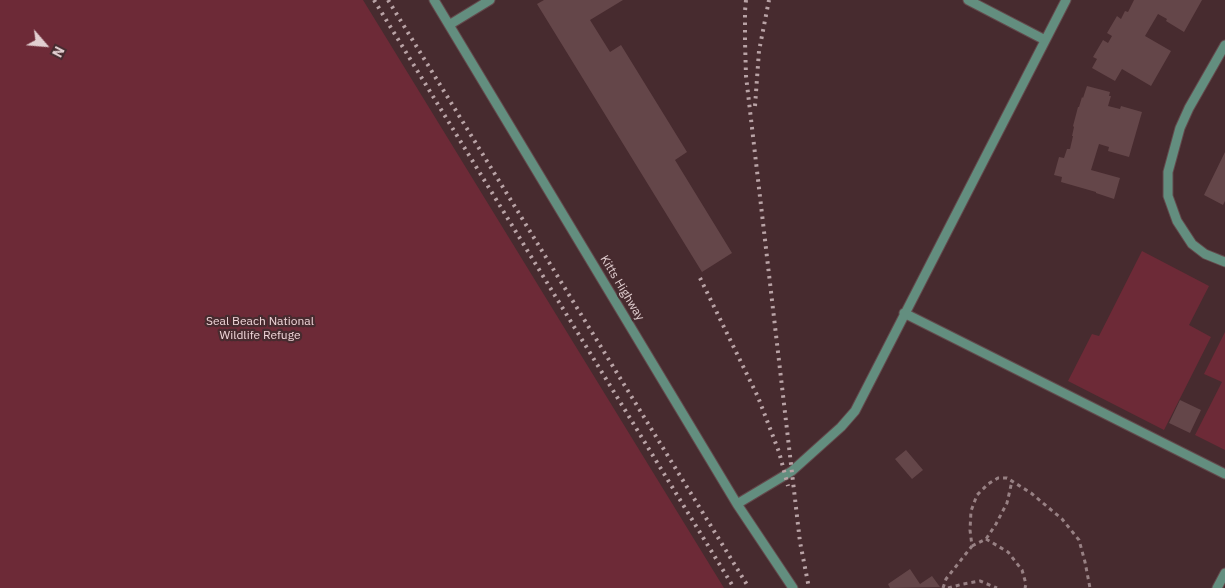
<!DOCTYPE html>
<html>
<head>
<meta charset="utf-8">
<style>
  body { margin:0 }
  #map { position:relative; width:1225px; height:588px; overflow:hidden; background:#472b2f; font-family:"IBM Plex Sans",sans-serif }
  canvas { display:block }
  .north { position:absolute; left:20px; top:20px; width:50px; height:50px; -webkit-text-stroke:4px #472b2f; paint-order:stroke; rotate:117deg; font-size:14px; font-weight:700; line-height:20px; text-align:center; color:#e2cfd1 }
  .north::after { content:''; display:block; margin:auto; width:18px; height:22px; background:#e2cfd1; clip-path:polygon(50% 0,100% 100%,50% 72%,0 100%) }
</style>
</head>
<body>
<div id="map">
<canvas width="1225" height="588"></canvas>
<div class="north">N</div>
</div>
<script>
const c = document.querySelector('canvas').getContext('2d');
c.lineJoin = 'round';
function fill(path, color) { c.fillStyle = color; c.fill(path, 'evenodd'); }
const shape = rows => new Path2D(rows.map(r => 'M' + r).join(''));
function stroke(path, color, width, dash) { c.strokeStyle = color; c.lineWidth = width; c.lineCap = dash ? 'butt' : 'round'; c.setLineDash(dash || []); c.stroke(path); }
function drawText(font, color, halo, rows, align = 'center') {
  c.font = font + ' "IBM Plex Sans",sans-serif'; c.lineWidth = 4.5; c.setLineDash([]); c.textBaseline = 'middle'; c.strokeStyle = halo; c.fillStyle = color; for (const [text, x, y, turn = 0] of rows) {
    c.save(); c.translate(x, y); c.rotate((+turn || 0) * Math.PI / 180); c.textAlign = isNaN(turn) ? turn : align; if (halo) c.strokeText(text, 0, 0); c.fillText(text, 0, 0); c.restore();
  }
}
fill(shape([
  [0,0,363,0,724,588,0,588],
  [1142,251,1209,286,1189,325,1211,337,1164,430,1068,381,1092,334,1099,336],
  [1225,332,1225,450,1195,435,1222,382,1204,374]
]), '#6d2a37');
fill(shape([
  [544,0,623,0,590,20,610,52,621,45,687,152,675,160,732,253,702,272,537,4],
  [1134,0,1202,0,1184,32,1166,21,1167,19,1158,14,1145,36,1171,51,1151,86,1122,69,1115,81,1092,68,1097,59,1093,57,1103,40,1108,43,1112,36,1107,33,1117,16,1121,19,1125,11,1128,12],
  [1087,86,1110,92,1109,96,1111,96,1108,106,1120,109,1121,106,1142,112,1129,157,1108,151,1109,147,1099,144,1091,170,1120,178,1114,199,1096,193,1096,192,1061,182,1062,177,1054,175,1059,157,1064,158,1067,149,1070,149,1073,136,1072,136,1074,127,1073,126,1078,107,1079,107,1082,97,1083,98],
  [1225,152,1225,201,1223,205,1204,195],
  [1180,400,1201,410,1190,433,1169,423],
  [906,450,923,470,912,479,895,459],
  [910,569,920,584,932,576,940,587,890,588,888,584]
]), '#644649');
const minor = shape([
  [434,0,737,504,793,588],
  [968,0,1045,40],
  [449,25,490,0],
  [1225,45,1189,108,1180,128,1168,172,1168,196,1177,221,1192,244,1205,254,1225,262],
  [904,313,1225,474],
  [737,504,792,471,841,427,855,411,1066,0],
  [1217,588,1225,573]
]);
stroke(minor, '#63494c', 11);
stroke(shape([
  [986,539,1008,552,1022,570,1026,584,1025,588],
  [972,546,986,539,996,524,1007,503,1012,481],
  [943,588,946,579,972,546,970,530,971,511,977,495,988,484,998,478,1007,478,1031,493,1062,519,1079,540,1085,562,1090,588],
  [948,588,963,584,980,581,997,588]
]), '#988184', 3, [4, 4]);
stroke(minor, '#638e7f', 9);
stroke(shape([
  [374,0,734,588],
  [388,0,749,588],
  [746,0,745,11,745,41,746,76,800,542,809,588],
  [755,106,759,51,769,0],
  [700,278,758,397,779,452,788,486]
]), '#b9a3a6', 4, [2.5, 5]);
drawText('12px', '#e2cfd1', '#472b2f', [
  ["Kitts Highway",622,288,59]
]);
drawText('12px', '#f1d7da', '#472b2f', [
  ["Seal Beach National",260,322],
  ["Wildlife Refuge",260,336]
]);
</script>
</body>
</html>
